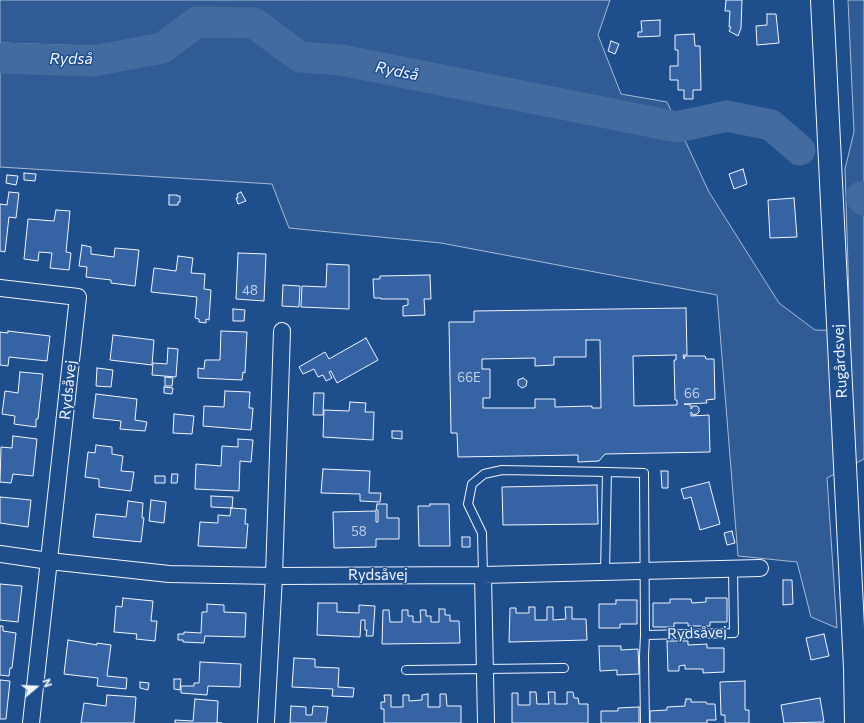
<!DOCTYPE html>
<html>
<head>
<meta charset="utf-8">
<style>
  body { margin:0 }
  #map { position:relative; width:864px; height:723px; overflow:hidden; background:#1f4e8c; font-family:Commissioner,sans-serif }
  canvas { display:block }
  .north { position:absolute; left:16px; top:667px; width:40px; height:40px; -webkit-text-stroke:3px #1f4e8c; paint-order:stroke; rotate:71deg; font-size:11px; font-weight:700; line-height:16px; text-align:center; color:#f2f6ff }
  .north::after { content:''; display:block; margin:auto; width:14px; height:18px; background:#f2f6ff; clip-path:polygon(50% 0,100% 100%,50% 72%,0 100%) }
</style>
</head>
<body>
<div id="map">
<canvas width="864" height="723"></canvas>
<div class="north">N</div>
</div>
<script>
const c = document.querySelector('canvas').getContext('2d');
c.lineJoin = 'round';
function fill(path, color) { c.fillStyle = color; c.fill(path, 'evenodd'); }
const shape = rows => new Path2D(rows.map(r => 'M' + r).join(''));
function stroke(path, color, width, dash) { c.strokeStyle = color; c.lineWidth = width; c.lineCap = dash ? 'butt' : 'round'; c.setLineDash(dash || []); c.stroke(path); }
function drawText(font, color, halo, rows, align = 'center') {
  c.font = font + ' Commissioner,sans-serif'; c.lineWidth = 3; c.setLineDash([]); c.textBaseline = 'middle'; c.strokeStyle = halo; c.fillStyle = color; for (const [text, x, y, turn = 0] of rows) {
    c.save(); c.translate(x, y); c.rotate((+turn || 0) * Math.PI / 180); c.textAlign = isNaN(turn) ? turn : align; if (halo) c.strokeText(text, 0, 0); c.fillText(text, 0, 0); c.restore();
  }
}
const green = shape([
  [0,0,610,0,598,35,621,94,667,102,709,192,779,303,815,330,850,331,845,169,854,132,848,0,864,0,864,459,827,478,837,628,811,617,797,562,738,556,717,295,441,243,289,228,272,184,0,167,0,48,119,47,0,43,0,0]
]);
fill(green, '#305b95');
stroke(green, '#a8bbd7', 1);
stroke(shape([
  [0,58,93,61,162,48,197,22,254,23,300,57,341,60,677,127,727,116,771,125,800,150],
  [861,197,864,200]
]), '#446ba0', 31);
const building = shape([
  [726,0,742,0,741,28,738,36,729,31,731,27,729,27,730,11,725,11,726,0],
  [767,14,776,14,779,43,757,45,756,26,767,25,767,14],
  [660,20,660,36,638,37,638,32,642,32,641,21,660,20],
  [694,34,695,46,700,46,701,90,693,90,693,99,684,99,684,90,678,90,678,80,670,80,670,66,678,66,678,50,675,50,675,35,694,34],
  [611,41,619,44,615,54,608,51,611,41],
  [743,169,747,184,734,189,729,174,743,169],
  [24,173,36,174,35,181,24,180,24,173],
  [7,175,18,176,16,185,6,183,7,175],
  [9,192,19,193,16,218,9,217,5,252,0,251,0,204,7,205,9,192],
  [241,192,246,201,238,204,236,198,238,198,237,194,241,192],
  [169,195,177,195,177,196,180,196,180,202,178,202,178,205,169,205,169,195],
  [794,198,797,237,770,238,768,200,794,198],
  [56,210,70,211,66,252,71,253,69,270,50,268,52,253,39,252,38,261,24,259,28,219,54,221,56,210],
  [82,245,91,247,91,254,114,257,115,248,139,250,135,286,111,283,111,280,86,277,87,267,79,266,82,245],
  [238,253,266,254,264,301,236,299,238,253],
  [178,256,193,258,191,273,205,274,204,289,211,290,209,320,206,319,206,323,199,322,199,319,195,318,197,297,151,292,154,268,176,271,178,256],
  [327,264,349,265,349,309,301,307,302,286,326,287,327,264],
  [430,275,431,299,424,299,425,315,403,316,403,306,408,305,408,299,381,299,381,298,374,298,373,279,380,279,380,276,430,275],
  [283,285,300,286,299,307,282,306,283,285],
  [686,308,687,355,683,355,684,359,685,356,705,356,706,359,714,359,715,399,706,400,707,403,684,404,691,405,691,409,693,406,697,406,699,408,699,412,697,414,693,415,691,412,691,416,709,415,710,452,605,454,599,461,578,462,578,455,458,457,457,433,451,433,449,322,474,322,474,311,686,308],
  [586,340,600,340,601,408,592,408,592,406,555,407,555,399,535,399,535,408,483,408,483,398,490,398,490,369,482,369,482,359,535,358,535,366,554,365,554,357,586,357,586,340],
  [676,355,676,360,674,360,675,400,677,400,677,405,634,406,633,356,676,355],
  [233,309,245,310,244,321,233,321,233,309],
  [8,331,50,336,47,361,9,357,8,366,0,365,0,332,8,333,8,331],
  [221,331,247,332,245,373,243,372,242,380,198,378,198,368,204,369,205,360,220,360,221,331],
  [113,335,154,340,152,365,110,360,113,335],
  [366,338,378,360,337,383,331,371,329,372,332,378,326,381,323,375,318,377,314,369,303,374,299,367,325,352,329,359,366,338],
  [168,348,178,349,176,377,152,375,153,363,167,364,168,348],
  [97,368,113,370,111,387,96,386,97,368],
  [20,372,43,374,38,419,36,419,36,427,14,424,15,416,2,414,5,391,18,393,20,372],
  [165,377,173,378,172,386,165,386,165,377],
  [523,378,527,381,526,386,522,388,518,385,518,380,523,378],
  [164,387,173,388,172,394,164,393,164,387],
  [225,391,250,392,249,408,253,408,251,430,203,426,204,406,224,407,225,391],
  [314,393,324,393,323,415,313,415,314,393],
  [96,394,137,399,135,420,147,422,145,431,120,429,121,421,93,418,96,394],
  [350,402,366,403,365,412,374,412,373,440,323,437,324,410,349,411,350,402],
  [174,414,194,416,192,434,173,433,174,414],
  [392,431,402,431,402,439,392,438,392,431],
  [13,436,37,439,33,476,13,474,11,483,0,482,1,447,12,448,13,436],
  [238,439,253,440,251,462,240,461,239,491,195,489,196,464,221,466,222,446,238,447,238,439],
  [96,445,112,447,112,454,123,456,121,471,134,472,131,491,99,487,99,479,85,477,88,452,95,453,96,445],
  [323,469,370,471,369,493,381,493,380,502,360,501,360,494,321,493,323,469],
  [661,471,668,471,668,488,662,488,661,471],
  [172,474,178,474,177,483,171,483,172,474],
  [155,476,165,476,165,483,155,483,155,476],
  [709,482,720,524,700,530,691,497,684,499,681,489,709,482],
  [597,485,598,524,503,525,502,487,597,485],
  [211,496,233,497,232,508,211,507,211,496],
  [0,497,31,500,28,527,0,523,0,497],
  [151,500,166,502,164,523,149,521,151,500],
  [128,501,143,503,142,518,144,518,141,542,93,537,96,514,126,517,128,501],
  [377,504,387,504,387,518,399,518,399,539,376,539,376,547,334,548,333,512,376,511,376,522,378,522,378,510,376,510,377,504],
  [430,504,449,504,450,546,419,546,418,506,430,506,430,504],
  [231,508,246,509,245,524,248,524,246,548,198,546,200,522,218,523,218,515,230,516,231,508],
  [732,531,735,543,727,545,724,533,732,531],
  [462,537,470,537,470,547,462,547,462,537],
  [783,580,792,580,793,604,783,605,783,580],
  [0,584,22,586,18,622,0,620,0,584],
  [123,598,153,601,151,621,157,621,155,641,136,639,137,634,114,632,116,606,122,607,123,598],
  [706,598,727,598,727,622,710,622,710,626,688,626,688,623,674,623,674,627,653,627,653,603,670,603,670,599,691,599,692,603,706,602,706,598],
  [616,600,637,600,637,624,620,624,620,628,599,628,599,604,616,604,616,600],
  [318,603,337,603,337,612,359,613,359,605,375,606,373,636,366,636,367,630,365,630,365,620,361,620,360,637,317,635,318,603],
  [207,604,224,605,224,612,246,613,245,637,205,636,204,643,183,642,183,640,178,640,178,634,184,634,184,632,201,633,202,612,207,612,207,604],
  [529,607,535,607,535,620,547,620,547,607,553,607,553,620,566,619,565,607,572,607,572,619,586,619,587,640,509,642,510,608,516,608,516,613,529,613,529,607],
  [439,609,445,609,445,615,450,615,450,621,459,621,460,643,382,644,383,610,389,610,390,622,402,622,402,610,408,610,408,616,413,616,413,622,421,622,420,610,426,610,426,616,431,616,431,622,439,622,439,609],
  [0,626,3,626,3,631,16,633,12,668,10,668,9,676,0,675,0,626],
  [824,634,829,656,811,660,806,638,824,634],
  [68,640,97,645,97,643,111,645,107,676,127,678,126,689,97,686,98,678,64,674,68,640],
  [667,641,688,641,688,645,707,644,707,648,724,648,724,672,703,673,703,669,685,669,685,665,679,666,679,671,668,671,667,641],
  [599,646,621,646,621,650,638,649,639,674,617,675,617,670,600,671,599,646],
  [294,658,315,659,315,667,339,668,338,687,354,688,353,697,332,696,333,689,292,687,294,658],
  [200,662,241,664,240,687,208,686,207,695,181,693,181,686,194,686,194,683,199,683,200,662],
  [174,679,181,679,180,690,174,689,174,679],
  [0,680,10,681,6,719,0,719,0,680],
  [745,681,745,710,749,710,749,723,725,723,725,715,721,715,720,682,745,681],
  [140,682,149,683,148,690,140,688,140,682],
  [530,692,536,692,537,704,549,704,548,692,555,692,555,704,567,704,567,692,573,692,574,698,578,698,579,704,588,704,588,723,512,723,512,693,518,693,518,705,530,705,530,692],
  [428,694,428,707,440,707,440,694,446,694,447,706,461,706,461,723,384,723,384,709,381,709,381,702,385,702,384,695,391,695,391,707,403,707,403,695,409,695,409,701,422,700,422,695,428,694],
  [107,695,136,697,134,723,81,723,84,703,106,706,107,695],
  [820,698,824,722,784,723,781,705,820,698],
  [195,699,218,701,217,723,222,723,175,723,175,720,193,721,195,699],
  [686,699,691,699,691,702,706,702,707,704,715,704,716,720,707,720,707,723,650,723,650,711,667,710,667,707,685,706,685,702,686,702,686,699],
  [291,706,306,707,306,715,312,715,313,706,328,707,326,723,290,723,291,706],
  [639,707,639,723,601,723,601,711,618,711,618,708,639,707]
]);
fill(building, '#3563a3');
stroke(building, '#f2f6ff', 1);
const lane = shape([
  [605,572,607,472,644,473,645,635],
  [483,575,482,533,468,504,472,484,484,474,502,470,607,472],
  [406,670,564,668],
  [645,723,644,656,645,635,734,633,733,569]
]);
const street = shape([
  [0,288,78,297,31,723],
  [0,554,49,561,169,574,274,576,483,575,760,568],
  [483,575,486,723],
  [266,723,274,576,282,331]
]);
const secondary = shape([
  [822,0,855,668,856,723]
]);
stroke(lane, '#f2f6ff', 10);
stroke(street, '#f2f6ff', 18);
stroke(secondary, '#f2f6ff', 24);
stroke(lane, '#1f4e8c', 8);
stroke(street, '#1f4e8c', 16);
stroke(secondary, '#1f4e8c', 22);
drawText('13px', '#c3d1e8', null, [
  ["48",250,291],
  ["66E",469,378],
  ["66",692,394],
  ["58",359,532]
]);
drawText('15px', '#f2f6ff', '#1f4e8c', [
  ["Rugårdsvej",840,361,-93],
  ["Rydsåvej",68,390,-84],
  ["Rydsåvej",378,575],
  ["Rydsåvej",697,633,-2]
]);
drawText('italic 16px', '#f2f6ff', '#1f4e8c', [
  ["Rydså",71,59],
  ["Rydså",397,71,11]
]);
</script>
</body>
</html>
